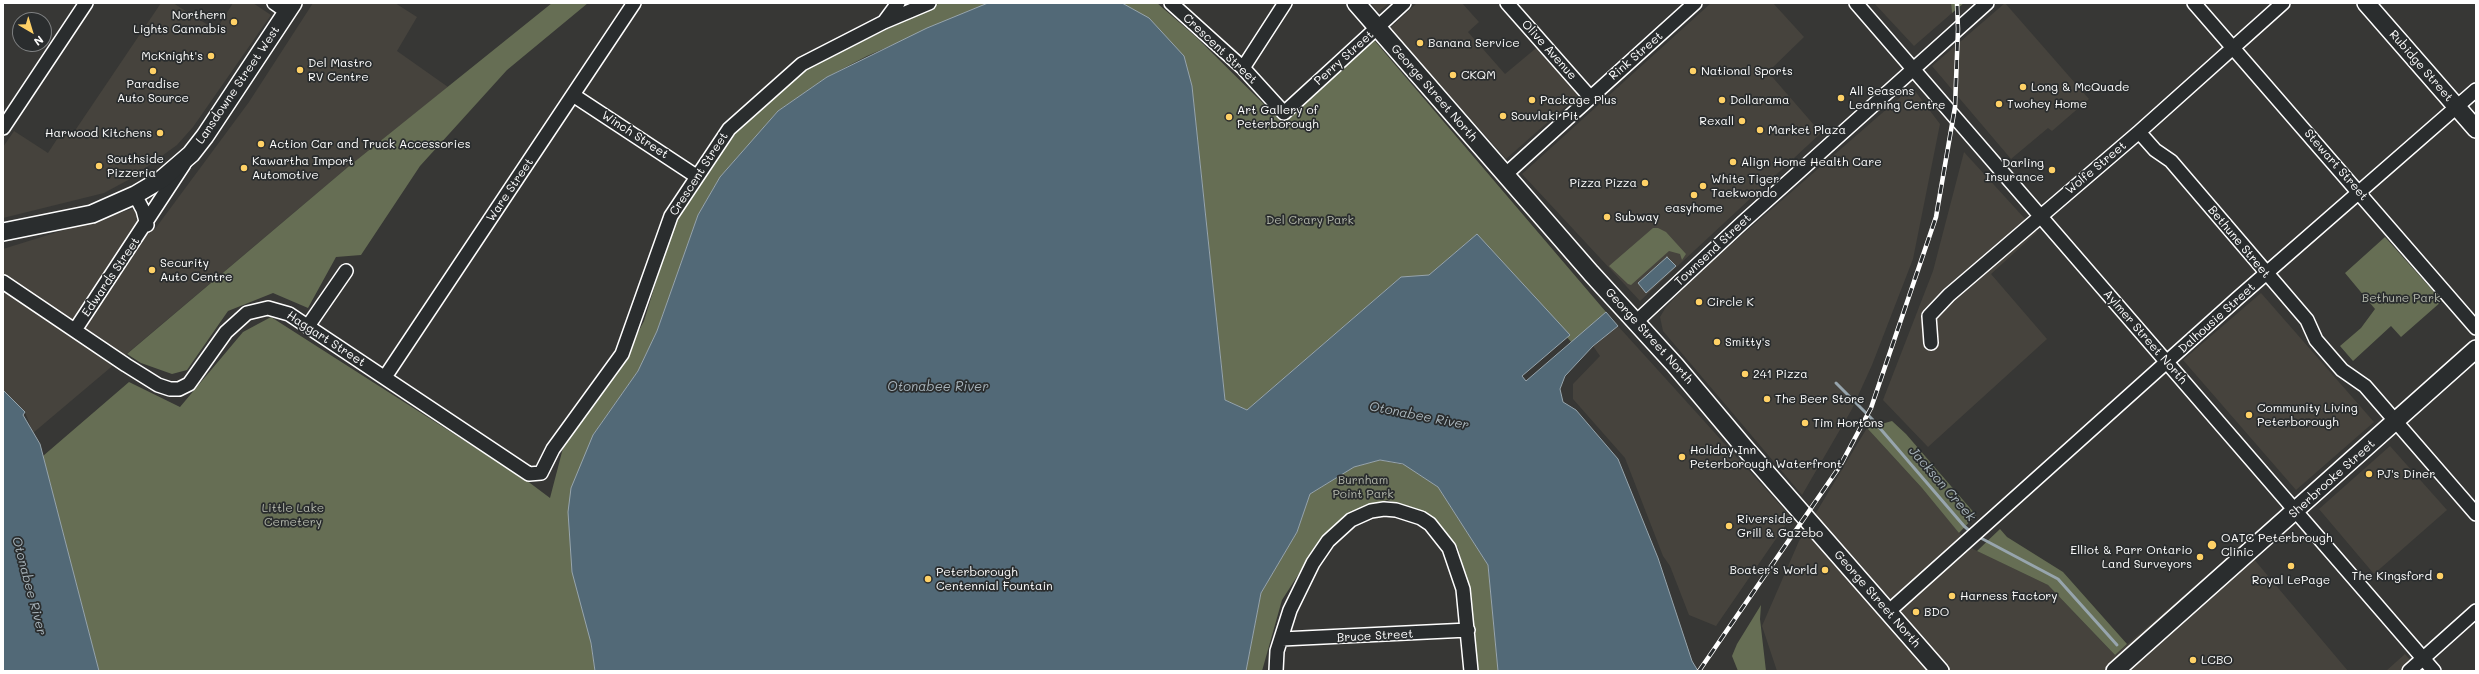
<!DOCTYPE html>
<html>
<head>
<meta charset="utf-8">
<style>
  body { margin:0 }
  #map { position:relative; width:2479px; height:674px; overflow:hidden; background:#373735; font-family:Mali,sans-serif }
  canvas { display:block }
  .frame { position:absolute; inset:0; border:4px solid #fff; pointer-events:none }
  .north { position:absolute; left:12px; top:12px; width:40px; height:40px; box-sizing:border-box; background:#2a2d2e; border:1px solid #7f8182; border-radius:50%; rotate:142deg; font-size:11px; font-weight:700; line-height:16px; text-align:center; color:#fff }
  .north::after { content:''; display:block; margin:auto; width:14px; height:18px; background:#ffd166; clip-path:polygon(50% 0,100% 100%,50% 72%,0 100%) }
</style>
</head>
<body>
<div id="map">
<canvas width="2479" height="674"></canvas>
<div class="frame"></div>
<div class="north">N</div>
</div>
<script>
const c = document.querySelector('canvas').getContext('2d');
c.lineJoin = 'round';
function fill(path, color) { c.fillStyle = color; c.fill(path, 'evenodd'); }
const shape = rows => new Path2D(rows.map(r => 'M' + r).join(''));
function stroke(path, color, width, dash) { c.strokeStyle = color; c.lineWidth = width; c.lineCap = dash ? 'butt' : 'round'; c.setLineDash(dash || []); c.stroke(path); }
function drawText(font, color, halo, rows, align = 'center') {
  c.font = font + ' Mali,sans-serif'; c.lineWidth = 3.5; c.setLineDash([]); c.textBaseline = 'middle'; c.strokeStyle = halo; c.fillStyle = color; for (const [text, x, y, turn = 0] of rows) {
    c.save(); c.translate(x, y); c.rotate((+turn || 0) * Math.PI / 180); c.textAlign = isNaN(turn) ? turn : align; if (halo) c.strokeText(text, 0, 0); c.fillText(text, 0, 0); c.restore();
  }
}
fill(shape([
  [161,3,173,3,216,30,233,3,253,3,271,15,193,127,177,145,130,179,104,193,3,218,3,147,14,131,48,153,61,133,70,138],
  [313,3,395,3,417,17,397,51,448,87,348,167,33,433,25,412,3,390,3,249,132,209,155,229,249,102],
  [1371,3,1389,3,1378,12],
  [1417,3,1462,3,1479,22,1468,32,1505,74,1541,44,1583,91,1506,159,1390,28],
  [1711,3,1773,3,1804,37,1768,72,1821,133,1640,301,1522,174],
  [1874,3,1951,3,1952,13,1914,46],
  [2005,3,2089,99,2052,131,2048,128,2011,159,1932,66],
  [1912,87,1940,124,1913,259,1872,365,1852,409,1802,495,1663,331,1660,317,1666,307,1696,275],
  [1964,152,2037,232,1991,274,2047,339,1928,447,1883,400,1933,271],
  [2261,293,2374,422,2296,490,2183,360],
  [1618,326,1791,517,1716,626,1689,615,1670,566,1663,556,1625,458,1573,399,1573,384,1600,356,1593,346],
  [1867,428,1922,488,1973,549,2048,585,2115,655,2242,545,2348,671,1777,671,1762,626,1799,541],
  [2390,446,2447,510,2374,574,2319,509],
  [2405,654,2420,671,2386,671]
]), '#46433d');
fill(shape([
  [552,3,588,3,507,70,420,166,361,255,336,257,308,308,273,293,228,311,187,370,172,374,141,363,127,354,348,167],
  [940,3,988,3,867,56,827,77,778,111,720,177,698,215,657,331,638,371,593,435,591,644,595,671,99,671,43,456,129,382,180,407,243,332,271,317,526,480,550,498,563,448,626,355,644,321,675,220,723,145,764,100,807,69],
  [1122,3,1157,3,1195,36,1281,121,1374,40,1606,312,1572,343,1477,234,1428,276,1401,277,1247,410,1225,400,1192,86,1184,57],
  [1951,3,1964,3,1952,13],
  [1653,228,1658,228,1666,232,1686,254,1682,260,1680,254,1669,251,1631,285,1628,284,1609,266],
  [2385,237,2442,301,2401,337,2391,326,2353,361,2340,346,2361,328,2375,309,2345,273],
  [1892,421,1906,434,1976,515,1959,533,1922,488,1867,428],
  [1380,460,1405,465,1438,487,1488,565,1498,671,1478,671,1468,587,1458,548,1432,516,1387,500,1343,517,1316,547,1282,600,1262,671,1246,671,1261,593,1297,532,1310,494,1354,467],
  [2000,529,2007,537,2063,572,2127,644,2115,655,2048,585,1977,551],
  [1761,605,1760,619,1766,671,1738,671,1732,656,1737,644]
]), '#666e54');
const water = shape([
  [988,3,1122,3,1149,18,1184,56,1192,86,1225,400,1247,410,1401,277,1429,275,1477,234,1570,335,1522,376,1526,381,1606,312,1618,326,1593,346,1565,376,1560,389,1563,402,1576,410,1618,459,1658,558,1692,661,1698,671,1498,671,1488,565,1438,487,1403,464,1380,460,1354,467,1310,494,1297,532,1261,593,1246,671,595,671,591,643,572,572,568,512,571,488,593,435,638,371,657,331,698,215,720,177,778,111,827,77,927,28,988,3],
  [1667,257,1676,266,1646,293,1638,283,1667,257],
  [3,390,25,412,23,415,40,444,99,671,3,671,3,390]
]);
fill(water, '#526977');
stroke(water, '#97a5ad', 1);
stroke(shape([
  [1836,383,1872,419,1964,526,1972,533],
  [1977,536,2058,579,2117,645]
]), '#97a5ad', 3);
const minor = shape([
  [274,3,287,12],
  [1171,3,1243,68,1284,113,1404,3],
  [1507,3,1590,97],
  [1856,3,2434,671],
  [2194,3,2476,328],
  [884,22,898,3],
  [1243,68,1285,3],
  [573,95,696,176],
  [3,128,86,3],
  [2139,132,2155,150,2171,161,2307,320,2316,340,2342,370,2365,386,2476,514],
  [1506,174,1695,3],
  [135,195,143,210,147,225],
  [3,282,126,365,158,385,170,389,179,389,189,384,226,332,247,313,268,308,289,314,529,474,541,473,553,449,622,354,671,216,729,129,802,64,884,22,929,3],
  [1637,321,1742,223,1987,3],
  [308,326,346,271],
  [75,330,184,164],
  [1931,343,1929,316,1949,295,2139,132,2283,3],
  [385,377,634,3],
  [1888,612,2239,297,2476,90],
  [1282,639,1468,630],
  [1276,671,1277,651,1290,610,1313,563,1328,541,1351,520,1371,511,1384,509,1396,510,1421,518,1430,524,1449,548,1463,589,1471,671],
  [2409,671,2476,611]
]);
const major = shape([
  [1356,3,1591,273,1675,365,1744,447,1940,671],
  [2366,3,2476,129],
  [3,232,92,214,135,195,162,179,191,154,205,136,293,3],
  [2115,671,2476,349]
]);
stroke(minor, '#fff', 16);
stroke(major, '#fff', 20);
stroke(minor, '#2a2d2e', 13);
stroke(major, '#2a2d2e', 17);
const rail = shape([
  [1699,671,1840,466,1871,408,1936,217,1955,107,1958,29,1957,3]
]);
stroke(rail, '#fff', 4.5);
stroke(rail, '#2a2d2e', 3, [9]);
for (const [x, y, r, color] of [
  [234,22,4,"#ffd166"],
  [1420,43,4,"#ffd166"],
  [211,56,4,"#ffd166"],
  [300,70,4,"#ffd166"],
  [153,71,4,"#ffd166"],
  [1693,71,4,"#ffd166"],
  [1453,75,4,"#ffd166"],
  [2023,87,4,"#ffd166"],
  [1841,98,4,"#ffd166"],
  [1532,100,4,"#ffd166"],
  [1722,100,4,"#ffd166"],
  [1999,104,4,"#ffd166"],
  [1503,116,4,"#ffd166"],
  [1229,117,4,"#ffd166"],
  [1742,121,4,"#ffd166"],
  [1760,130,4,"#ffd166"],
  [160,133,4,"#ffd166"],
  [261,144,4,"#ffd166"],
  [1733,162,4,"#ffd166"],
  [99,166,4,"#ffd166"],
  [244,168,4,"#ffd166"],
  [2052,170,4,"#ffd166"],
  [1645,183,4,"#ffd166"],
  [1703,186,4,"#ffd166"],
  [1694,195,4,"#ffd166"],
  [1607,217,4,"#ffd166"],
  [152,270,4,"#ffd166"],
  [1699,302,4,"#ffd166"],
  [1717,342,4,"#ffd166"],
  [1745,374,4,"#ffd166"],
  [1767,399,4,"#ffd166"],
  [2249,415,4,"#ffd166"],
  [1805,423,4,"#ffd166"],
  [1682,457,4,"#ffd166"],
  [2369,474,4,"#ffd166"],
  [1729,526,4,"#ffd166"],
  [2212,545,5,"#ffd166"],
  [2200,557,4,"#ffd166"],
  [2291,566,4,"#ffd166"],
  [1825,570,4,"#ffd166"],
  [2440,576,4,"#ffd166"],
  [928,579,4,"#ffd166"],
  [1952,596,4,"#ffd166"],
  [1916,612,4,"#ffd166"],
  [2193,660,4,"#ffd166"]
]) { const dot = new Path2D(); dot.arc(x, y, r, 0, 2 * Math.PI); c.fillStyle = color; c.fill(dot); stroke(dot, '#2a2d2e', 1.5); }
drawText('12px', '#fff', '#2a2d2e', [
  ["Northern",226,15,"right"],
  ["Lights Cannabis",226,29,"right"],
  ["Banana Service",1428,43],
  ["McKnight's",203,56,"right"],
  ["Del Mastro",308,63],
  ["RV Centre",308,77],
  ["National Sports",1701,71],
  ["CKQM",1461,75],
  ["Paradise",153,84,"center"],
  ["Auto Source",153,98,"center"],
  ["Long & McQuade",2031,87],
  ["All Seasons",1849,91],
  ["Learning Centre",1849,105],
  ["Package Plus",1540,100],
  ["Dollarama",1730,100],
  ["Twohey Home",2007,104],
  ["Art Gallery of",1237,110],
  ["Peterborough",1237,124],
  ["Souvlaki Pit",1511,116],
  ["Rexall",1734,121,"right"],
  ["Market Plaza",1768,130],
  ["Harwood Kitchens",152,133,"right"],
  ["Action Car and Truck Accessories",269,144],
  ["Southside",107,159],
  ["Pizzeria",107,173],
  ["Kawartha Import",252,161],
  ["Automotive",252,175],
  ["Align Home Health Care",1741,162],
  ["Darling",2044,163,"right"],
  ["Insurance",2044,177,"right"],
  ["White Tiger",1711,179],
  ["Taekwondo",1711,193],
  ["Pizza Pizza",1637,183,"right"],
  ["easyhome",1694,208,"center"],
  ["Subway",1615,217],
  ["Security",160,263],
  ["Auto Centre",160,277],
  ["Circle K",1707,302],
  ["Smitty's",1725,342],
  ["241 Pizza",1753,374],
  ["The Beer Store",1775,399],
  ["Community Living",2257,408],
  ["Peterborough",2257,422],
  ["Tim Hortons",1813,423],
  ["Holiday Inn",1690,450],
  ["Peterborough Waterfront",1690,464],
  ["PJ's Diner",2377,474],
  ["Riverside",1737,519],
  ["Grill & Gazebo",1737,533],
  ["OATC Peterbrough",2221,538],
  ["Clinic",2221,552],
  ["Elliot & Parr Ontario",2192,550,"right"],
  ["Land Surveyors",2192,564,"right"],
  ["Boater's World",1817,570,"right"],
  ["Peterborough",936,572],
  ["Centennial Fountain",936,586],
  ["The Kingsford",2432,576,"right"],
  ["Royal LePage",2291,580,"center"],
  ["Harness Factory",1960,596],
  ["BDO",1924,612],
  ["LCBO",2201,660]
], 'left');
drawText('12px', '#fff', '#2a2d2e', [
  ["Crescent Street",1220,49,43],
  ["Olive Avenue",1549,50,48],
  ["Rink Street",1636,56,-41],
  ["Perry Street",1344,58,-42],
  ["Rubidge Street",2421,66,49],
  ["Lansdowne Street West",238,85,-56],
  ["George Street North",1434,93,49],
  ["Winch Street",635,135,33],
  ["Stewart Street",2336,165,49],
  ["Wolfe Street",2096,168,-40],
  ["Crescent Street",699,174,-57],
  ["Ware Street",510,190,-56],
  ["Bethune Street",2239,242,50],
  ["Townsend Street",1713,250,-43],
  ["Edwards Street",111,277,-56],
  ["Dalhousie Street",2217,318,-42],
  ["George Street North",1649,336,48],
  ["Aylmer Street North",2145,337,49],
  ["Haggart Street",326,339,33],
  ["Sherbrooke Street",2332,479,-42],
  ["George Street North",1877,599,49],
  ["Bruce Street",1375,636,-3]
]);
drawText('12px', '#b2b6aa', '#2a2d2e', [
  ["Del Crary Park",1310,220],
  ["Bethune Park",2401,298],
  ["Burnham",1363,480],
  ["Point Park",1363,494],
  ["Little Lake",293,508],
  ["Cemetery",293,522]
]);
drawText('italic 13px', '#a8b4bb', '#2a2d2e', [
  ["Otonabee River",938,387],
  ["Otonabee River",1419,416,11],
  ["Jackson Creek",1942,484,49],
  ["Otonabee River",29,586,75]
]);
</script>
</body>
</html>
